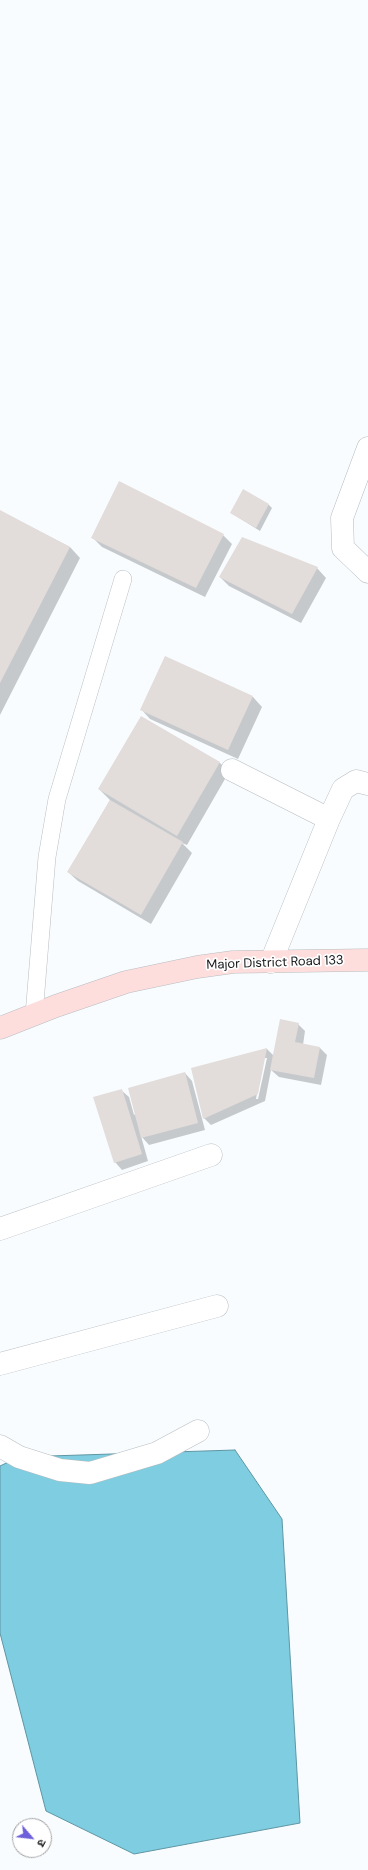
<!DOCTYPE html>
<html>
<head>
<meta charset="utf-8">
<style>
  body { margin:0 }
  #map { position:relative; width:368px; height:1870px; overflow:hidden; background:#f8fcff; font-family:"DM Sans","Noto Sans Devanagari",sans-serif }
  canvas { display:block }
  .north { position:absolute; left:12px; top:1818px; width:40px; height:40px; box-sizing:border-box; background:#fff; border:1px solid #a2a2a3; border-radius:50%; rotate:118deg; font-size:11px; font-weight:700; line-height:16px; text-align:center; color:#161719 }
  .north::after { content:''; display:block; margin:auto; width:14px; height:18px; background:#6d60da; clip-path:polygon(50% 0,100% 100%,50% 72%,0 100%) }
</style>
</head>
<body>
<div id="map">
<canvas width="368" height="1870"></canvas>
<div class="north">उ</div>
</div>
<script>
const c = document.querySelector('canvas').getContext('2d');
c.lineJoin = 'round';
function fill(path, color) { c.fillStyle = color; c.fill(path, 'evenodd'); }
const shape = rows => new Path2D(rows.map(r => 'M' + r).join(''));
function stroke(path, color, width, dash) { c.strokeStyle = color; c.lineWidth = width; c.lineCap = dash ? 'butt' : 'round'; c.setLineDash(dash || []); c.stroke(path); }
function drawText(font, color, halo, rows, align = 'center') {
  c.font = font + ' "DM Sans",sans-serif'; c.lineWidth = 3.5; c.setLineDash([]); c.textBaseline = 'middle'; c.strokeStyle = halo; c.fillStyle = color; for (const [text, x, y, turn = 0] of rows) {
    c.save(); c.translate(x, y); c.rotate((+turn || 0) * Math.PI / 180); c.textAlign = isNaN(turn) ? turn : align; if (halo) c.strokeText(text, 0, 0); c.fillText(text, 0, 0); c.restore();
  }
}
const water = shape([
  [235,1450,282,1519,300,1823,134,1854,46,1811,0,1633,0,1466,19,1457,235,1450]
]);
fill(water, '#7ecde0');
stroke(water, '#5f96a4', 1);
fill(shape([
  [268,504,272,508,260,531,231,513],
  [0,511,70,547,80,558,0,715],
  [223,535,232,544,205,597,102,547,92,537],
  [317,568,326,578,301,623,229,586,220,577],
  [165,657,253,697,262,707,238,759,150,719,141,709],
  [141,717,220,763,229,772,187,845,182,843,192,853,151,924,78,881,68,872,110,800,99,789],
  [298,1024,305,1031,303,1045,320,1048,327,1055,321,1085,279,1077,271,1070,265,1101,211,1125,204,1118,192,1069,267,1049,274,1056],
  [264,1058,267,1058,258,1099,256,1099],
  [185,1073,192,1081,205,1130,149,1145,141,1136,148,1161,122,1170,115,1162,121,1090,129,1097,134,1115]
]), '#0003');
fill(shape([
  [119,481,224,534,196,588,91,538],
  [243,489,269,504,256,528,230,513],
  [0,510,70,547,0,683],
  [242,537,318,567,292,614,219,577],
  [165,656,253,696,228,750,140,710],
  [141,716,220,762,177,836,98,789],
  [110,800,183,842,141,915,67,872],
  [280,1019,299,1023,295,1042,320,1047,314,1078,270,1070],
  [267,1048,258,1094,203,1119,191,1068],
  [185,1072,198,1123,141,1138,128,1088],
  [122,1089,142,1154,114,1163,93,1097]
]), '#e2dcda');
const lane = shape([
  [34,1015,47,857,57,799,123,579]
]);
const street = shape([
  [368,448,342,518,343,548,368,572],
  [232,770,329,819],
  [271,962,329,819,343,789,356,781,368,784],
  [0,1229,211,1155],
  [0,1364,217,1306],
  [0,1446,19,1457,60,1470,90,1473,157,1453,198,1431]
]);
const secondary = shape([
  [0,1028,56,1006,126,982,197,967,233,962,368,960]
]);
stroke(lane, '#b8bdc0', 18);
stroke(street, '#b8bdc0', 23);
stroke(secondary, '#b8bdc0', 23);
stroke(lane, '#fff', 17);
stroke(street, '#fff', 22);
stroke(secondary, '#fedddd', 22);
drawText('13px', '#161719', '#fff', [
  ["Major District Road 133",275,963,-2]
]);
</script>
</body>
</html>
